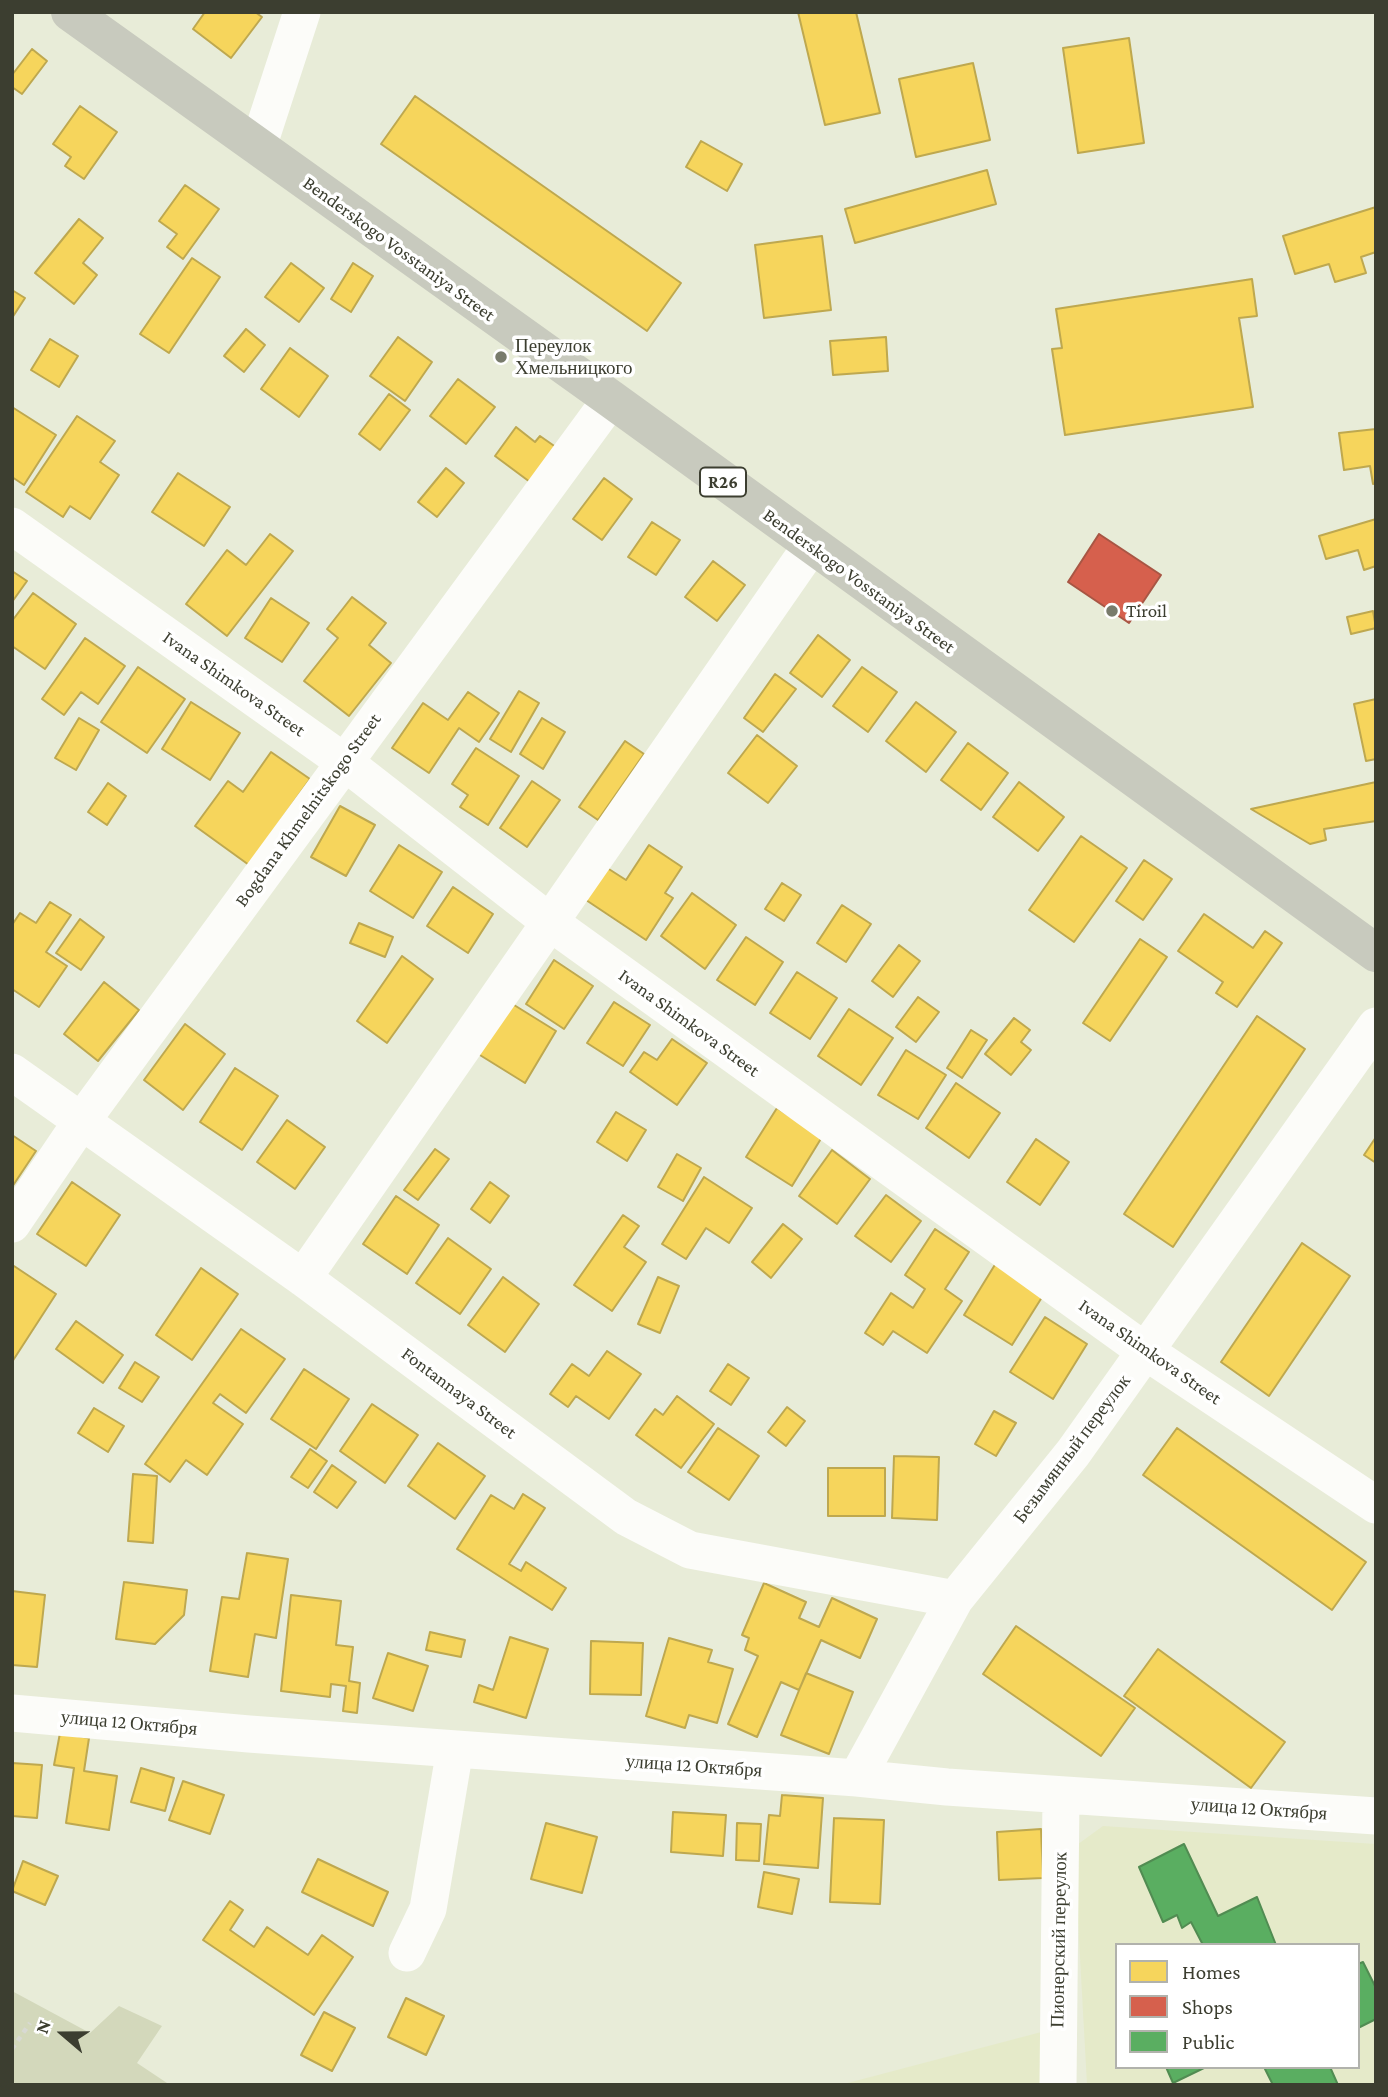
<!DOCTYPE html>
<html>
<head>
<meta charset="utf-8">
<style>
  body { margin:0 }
  #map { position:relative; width:1388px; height:2097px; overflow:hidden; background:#e8ecd8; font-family:"Crimson Pro",serif }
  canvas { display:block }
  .frame { position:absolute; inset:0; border:14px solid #3c3e30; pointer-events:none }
  .legend { position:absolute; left:1115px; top:1943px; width:245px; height:126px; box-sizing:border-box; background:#fff; border:2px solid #b1b2ac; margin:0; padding:9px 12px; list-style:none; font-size:21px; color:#3c3e30 }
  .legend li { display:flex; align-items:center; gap:14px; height:35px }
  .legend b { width:35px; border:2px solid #b1b2ac }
  .north { position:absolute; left:28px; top:1999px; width:70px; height:70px; -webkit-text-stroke:5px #fff; paint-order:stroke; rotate:290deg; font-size:19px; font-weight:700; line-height:28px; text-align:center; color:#3c3e30 }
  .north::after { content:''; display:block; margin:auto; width:24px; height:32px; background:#3c3e30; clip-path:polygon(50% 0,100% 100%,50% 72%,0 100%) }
</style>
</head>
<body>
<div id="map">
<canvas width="1388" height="2097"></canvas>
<div class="frame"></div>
<ul class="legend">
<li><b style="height:19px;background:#f6d55c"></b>Homes</li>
<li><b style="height:19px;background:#d6604d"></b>Shops</li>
<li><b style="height:19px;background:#5aae61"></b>Public</li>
</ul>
<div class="north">N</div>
</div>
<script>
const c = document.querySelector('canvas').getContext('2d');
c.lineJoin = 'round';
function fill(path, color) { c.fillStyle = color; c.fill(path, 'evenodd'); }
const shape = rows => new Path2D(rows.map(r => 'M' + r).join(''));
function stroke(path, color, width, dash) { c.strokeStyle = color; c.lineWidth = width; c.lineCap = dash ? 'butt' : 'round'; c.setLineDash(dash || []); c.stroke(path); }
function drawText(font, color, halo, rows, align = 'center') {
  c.font = font + ' "Crimson Pro",serif'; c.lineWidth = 7; c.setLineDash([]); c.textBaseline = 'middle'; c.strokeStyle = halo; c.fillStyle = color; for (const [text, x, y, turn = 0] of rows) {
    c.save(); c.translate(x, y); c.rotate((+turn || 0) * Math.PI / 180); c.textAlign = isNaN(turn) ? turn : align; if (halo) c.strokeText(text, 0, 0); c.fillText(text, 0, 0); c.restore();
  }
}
fill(shape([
  [1103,1826,1376,1844,1376,2085,1087,2085,1074,1847],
  [1117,1945,1358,1945,1358,2067,1117,2067],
  [1049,2030,1050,2085,840,2085]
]), '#e5eac9');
fill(shape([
  [12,1991,90,2033,119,2006,162,2026,137,2063,170,2085,12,2085]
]), '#d3d8bb');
const homes = shape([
  [205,12,255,12,262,17,231,58,193,29,205,12],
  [798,12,856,12,880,113,825,125,798,12],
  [1129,38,1144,143,1078,153,1063,48,1129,38],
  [32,49,47,61,22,94,12,87,12,75,32,49],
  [973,63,990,140,916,157,899,79,973,63],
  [415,96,681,283,647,331,381,144,415,96],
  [80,106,117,132,84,179,65,166,71,157,53,144,80,106],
  [701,141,742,164,727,191,686,167,701,141],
  [987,170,996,204,855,243,845,209,987,170],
  [185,185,219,209,183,259,167,247,177,234,159,221,185,185],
  [1376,207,1376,252,1361,257,1366,273,1335,282,1329,264,1295,274,1283,236,1376,207],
  [79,219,103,238,83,263,97,275,74,304,35,273,79,219],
  [822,236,831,310,764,318,755,245,822,236],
  [192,258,220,277,169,353,140,334,192,258],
  [291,263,324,288,299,322,265,297,291,263],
  [353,263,373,276,351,312,331,299,353,263],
  [1252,279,1257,316,1239,318,1253,407,1065,435,1052,349,1062,348,1056,309,1252,279],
  [12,290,25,298,12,318,12,290],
  [246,329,265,345,244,372,224,356,246,329],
  [398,337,432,362,405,401,370,376,398,337],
  [886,337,888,371,833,375,830,341,886,337],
  [50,339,78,356,59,387,31,370,50,339],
  [290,348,328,376,299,417,261,389,290,348],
  [458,379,495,407,466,444,430,416,458,379],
  [389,394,410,410,380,450,359,434,389,394],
  [12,407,56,435,24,485,12,477,12,407],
  [77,416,115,441,100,462,119,475,90,519,70,506,63,517,26,492,77,416],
  [516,427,535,442,540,436,560,450,534,485,495,456,516,427],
  [1376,429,1376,483,1373,484,1370,466,1344,470,1339,433,1376,429],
  [446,468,464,483,437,517,418,502,446,468],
  [178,473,230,507,204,546,152,512,178,473],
  [604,478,632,499,602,540,573,519,604,478],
  [1376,519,1376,566,1364,570,1358,550,1326,559,1319,536,1376,519],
  [652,522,680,540,656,575,628,557,652,522],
  [270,534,293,551,227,636,186,604,227,550,246,565,270,534],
  [713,561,745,585,717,621,685,597,713,561],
  [12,571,27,581,12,602,12,571],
  [33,593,76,624,45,669,12,646,12,621,33,593],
  [352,597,386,623,369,645,391,663,349,716,304,681,338,638,327,629,352,597],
  [271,598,309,623,282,662,245,638,271,598],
  [1373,611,1376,628,1351,634,1347,617,1373,611],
  [818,635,850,660,822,697,790,673,818,635],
  [85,638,125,666,98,704,81,692,64,715,42,699,85,638],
  [138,667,185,699,147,753,101,722,138,667],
  [862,667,897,692,868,732,833,706,862,667],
  [775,674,796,689,763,732,744,718,775,674],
  [519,691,539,703,511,752,490,739,519,691],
  [468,692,499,713,479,742,459,728,429,773,392,748,423,703,448,720,468,692],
  [1376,699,1376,759,1366,761,1354,704,1376,699],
  [191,702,240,733,210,780,162,749,191,702],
  [916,702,956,732,926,772,886,741,916,702],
  [79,718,99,730,76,770,55,758,79,718],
  [542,718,565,732,543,769,520,754,542,718],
  [757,735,797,766,768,803,728,773,757,735],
  [625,741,644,754,598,820,579,807,625,741],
  [968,743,1008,773,981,810,941,780,968,743],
  [476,748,519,776,488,825,460,807,468,795,452,784,476,748],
  [271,752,310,779,249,865,195,826,228,781,243,792,271,752],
  [532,781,560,800,527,847,500,828,532,781],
  [1019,782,1064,817,1038,851,993,817,1019,782],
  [1376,782,1376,821,1324,829,1326,840,1310,844,1251,809,1376,782],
  [108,783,126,796,107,825,88,812,108,783],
  [340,806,375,825,346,876,311,857,340,806],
  [1081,836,1127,868,1074,942,1029,910,1081,836],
  [399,845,442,872,413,918,370,891,399,845],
  [649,845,682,867,665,893,673,898,646,940,580,896,601,864,626,880,649,845],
  [1144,860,1172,879,1143,920,1116,901,1144,860],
  [782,883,801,895,784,921,765,909,782,883],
  [453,887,493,914,468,953,427,926,453,887],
  [692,893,736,925,705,969,661,936,692,893],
  [50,902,71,915,46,952,67,966,39,1007,12,989,12,925,20,913,36,923,50,902],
  [842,905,871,924,846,962,817,943,842,905],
  [1204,914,1253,948,1265,931,1282,943,1237,1007,1216,993,1223,982,1178,951,1204,914],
  [80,919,104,937,81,970,56,953,80,919],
  [359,923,393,937,385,957,350,943,359,923],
  [746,937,783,962,755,1005,717,980,746,937],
  [1140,939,1167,957,1110,1041,1083,1023,1140,939],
  [899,945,920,961,893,997,872,981,899,945],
  [402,956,433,979,387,1043,357,1021,402,956],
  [554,960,593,986,564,1029,526,1004,554,960],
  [797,972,837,998,810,1039,770,1013,797,972],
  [104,982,139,1010,98,1061,64,1034,104,982],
  [918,997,939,1012,916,1042,896,1027,918,997],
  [506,1000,556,1031,525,1083,475,1052,506,1000],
  [614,1002,650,1025,623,1066,587,1043,614,1002],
  [849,1009,893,1038,861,1085,818,1056,849,1009],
  [1257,1016,1305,1049,1173,1247,1124,1214,1257,1016],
  [1014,1018,1030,1030,1021,1042,1031,1050,1011,1075,985,1054,1014,1018],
  [185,1024,225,1054,183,1110,144,1080,185,1024],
  [971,1030,987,1040,962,1078,947,1068,971,1030],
  [672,1039,707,1063,677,1105,630,1072,644,1052,657,1060,672,1039],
  [906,1050,946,1075,918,1119,878,1095,906,1050],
  [235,1068,278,1096,242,1150,200,1122,235,1068],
  [956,1083,1000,1113,969,1158,926,1128,956,1083],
  [777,1108,822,1137,792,1186,746,1157,777,1108],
  [616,1112,646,1130,627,1161,597,1142,616,1112],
  [287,1120,325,1147,295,1189,257,1162,287,1120],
  [12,1135,36,1151,12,1187,12,1135],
  [1376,1137,1376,1163,1364,1155,1376,1137],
  [1036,1139,1069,1162,1040,1205,1007,1182,1036,1139],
  [435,1149,449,1159,418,1200,404,1190,435,1149],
  [832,1150,870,1179,837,1224,799,1196,832,1150],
  [677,1154,701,1168,683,1201,658,1187,677,1154],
  [704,1177,752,1208,729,1243,706,1228,686,1259,662,1244,704,1177],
  [72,1182,120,1215,86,1266,37,1234,72,1182],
  [490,1182,509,1196,490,1223,471,1209,490,1182],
  [886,1195,921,1221,891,1262,855,1236,886,1195],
  [396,1196,439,1225,407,1274,363,1244,396,1196],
  [623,1215,639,1226,624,1247,646,1262,612,1311,574,1285,623,1215],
  [783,1224,802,1239,771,1278,752,1262,783,1224],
  [935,1229,969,1252,945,1289,962,1301,927,1353,893,1331,883,1345,865,1333,891,1293,913,1308,925,1289,905,1275,935,1229],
  [448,1238,491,1269,460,1314,416,1283,448,1238],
  [1302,1243,1350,1276,1269,1396,1221,1362,1302,1243],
  [996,1263,1044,1294,1012,1345,964,1315,996,1263],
  [14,1266,56,1294,12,1362,12,1269,14,1266],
  [201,1268,238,1294,192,1360,156,1335,201,1268],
  [503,1277,539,1304,505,1352,468,1325,503,1277],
  [658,1277,679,1286,660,1333,638,1324,658,1277],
  [1045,1317,1087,1344,1053,1399,1010,1372,1045,1317],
  [76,1321,123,1355,103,1383,56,1349,76,1321],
  [241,1329,285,1359,246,1413,220,1394,213,1403,243,1424,207,1475,186,1460,170,1482,145,1464,241,1329],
  [607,1351,641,1374,609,1419,576,1396,568,1407,550,1394,572,1364,589,1376,607,1351],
  [135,1362,159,1377,142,1402,119,1388,135,1362],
  [728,1364,749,1378,731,1405,710,1391,728,1364],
  [304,1369,349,1399,316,1449,271,1419,304,1369],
  [677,1396,714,1424,681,1468,636,1435,655,1409,663,1415,677,1396],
  [372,1404,418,1435,385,1483,340,1451,372,1404],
  [787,1407,805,1421,786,1446,768,1432,787,1407],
  [94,1408,124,1426,108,1452,78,1433,94,1408],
  [994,1411,1016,1423,996,1456,975,1444,994,1411],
  [718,1428,759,1456,729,1500,688,1472,718,1428],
  [1177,1428,1366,1562,1332,1610,1143,1475,1177,1428],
  [438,1443,485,1476,455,1519,408,1486,438,1443],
  [310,1449,327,1461,308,1488,291,1477,310,1449],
  [894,1456,939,1457,937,1520,892,1518,894,1456],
  [332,1465,356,1482,337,1508,314,1492,332,1465],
  [828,1468,885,1468,885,1516,828,1516,828,1468],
  [133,1474,157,1476,153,1543,128,1541,133,1474],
  [523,1494,545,1508,509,1564,521,1571,526,1562,566,1588,552,1610,457,1549,491,1495,514,1509,523,1494],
  [247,1553,288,1559,276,1638,255,1634,248,1677,210,1671,222,1597,239,1599,247,1553],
  [124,1582,187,1590,184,1615,155,1644,116,1639,124,1582],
  [764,1583,806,1602,799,1618,819,1627,832,1598,877,1619,860,1658,821,1640,799,1690,781,1682,757,1737,728,1724,758,1656,745,1650,749,1638,742,1635,764,1583],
  [12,1591,45,1595,37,1667,12,1665,12,1591],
  [291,1595,341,1601,336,1645,353,1647,349,1681,360,1683,357,1713,343,1711,346,1686,331,1684,330,1697,281,1691,291,1595],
  [1016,1626,1135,1708,1101,1756,983,1674,1016,1626],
  [430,1632,465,1640,461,1657,426,1650,430,1632],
  [510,1637,548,1649,526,1718,474,1702,479,1685,493,1690,510,1637],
  [669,1638,712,1650,708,1662,733,1669,717,1723,689,1715,685,1728,646,1716,669,1638],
  [591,1641,643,1643,641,1695,590,1694,591,1641],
  [1158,1649,1285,1742,1251,1788,1124,1696,1158,1649],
  [388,1653,428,1666,413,1711,373,1698,388,1653],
  [806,1673,853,1692,829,1754,781,1735,806,1673],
  [60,1733,89,1738,84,1771,117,1776,109,1830,66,1823,74,1768,54,1765,60,1733],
  [12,1763,42,1765,37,1818,12,1816,12,1763],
  [141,1768,174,1778,165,1811,131,1802,141,1768],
  [183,1781,224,1795,210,1834,169,1820,183,1781],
  [782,1795,823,1798,818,1868,764,1864,769,1815,780,1816,782,1795],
  [673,1812,726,1815,723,1856,671,1852,673,1812],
  [834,1818,884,1820,880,1904,830,1902,834,1818],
  [546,1823,597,1837,582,1893,531,1879,546,1823],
  [737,1823,761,1824,759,1861,736,1860,737,1823],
  [1041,1829,1043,1878,999,1880,997,1832,1041,1829],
  [318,1859,388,1892,373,1926,302,1892,318,1859],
  [23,1861,58,1876,45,1905,12,1891,23,1861],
  [764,1872,799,1879,792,1914,758,1907,764,1872],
  [230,1901,243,1910,230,1930,254,1947,267,1927,308,1955,322,1935,353,1957,314,2015,203,1940,230,1901],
  [406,1998,444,2016,426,2055,388,2037,406,1998],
  [324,2012,355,2028,332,2071,301,2055,324,2012]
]);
fill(homes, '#f6d55c');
stroke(homes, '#bea84f', 2);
const shops = shape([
  [1099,534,1161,575,1129,623,1068,582,1099,534]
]);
fill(shops, '#d6604d');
stroke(shops, '#a85644', 2);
const public = shape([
  [1184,1844,1218,1916,1257,1897,1276,1945,1203,1945,1191,1922,1182,1928,1177,1915,1163,1922,1139,1867,1184,1844],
  [1363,1962,1376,1988,1376,2019,1358,2028,1358,1964,1363,1962],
  [1166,2067,1206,2067,1173,2083,1166,2067],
  [1264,2067,1330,2067,1338,2085,1273,2085,1264,2067]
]);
fill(public, '#5aae61');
stroke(public, '#518c52', 2);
stroke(shape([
  [12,2049,30,2023]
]), '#d8d9d3', 4.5, [5, 5]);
stroke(shape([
  [258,147,302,12],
  [12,526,343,761,551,923,1145,1351,1376,1505],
  [12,1072,303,1278,626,1517,690,1550,955,1599],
  [12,1224,81,1122,611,399],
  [303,1278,811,546],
  [12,1713,249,1734,857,1778,947,1787,1376,1816],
  [857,1778,955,1599,1073,1453,1376,1026],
  [407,1953,428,1909,455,1749],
  [1058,2085,1061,1795]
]), '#fcfcf9', 37);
stroke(shape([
  [70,12,611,399,1376,953]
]), '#c8cabe', 38);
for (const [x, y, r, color] of [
  [501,357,7,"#787b6b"],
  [1112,611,7,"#787b6b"]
]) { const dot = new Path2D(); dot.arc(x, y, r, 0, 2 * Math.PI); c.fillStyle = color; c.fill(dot); stroke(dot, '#fff', 2.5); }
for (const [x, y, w] of [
  [723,482,46]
]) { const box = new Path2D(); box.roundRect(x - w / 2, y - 14.5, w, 29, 5); c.fillStyle = '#fff'; c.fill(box); stroke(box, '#3c3e30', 2); }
drawText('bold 18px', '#3c3e30', null, [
  ["R26",723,482]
]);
drawText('19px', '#3c3e30', '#fff', [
  ["Benderskogo Vosstaniya Street",399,249,36],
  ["Benderskogo Vosstaniya Street",859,581,36],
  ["Ivana Shimkova Street",234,684,35],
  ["Bogdana Khmelnitskogo Street",308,810,-54],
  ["Ivana Shimkova Street",689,1023,36],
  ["Ivana Shimkova Street",1150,1352,35],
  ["Fontannaya Street",459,1393,37],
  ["Безымянный переулок",1072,1449,-53],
  ["улица 12 Октября",129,1723,5],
  ["улица 12 Октября",694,1766,4],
  ["улица 12 Октября",1259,1809,4],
  ["Пионерский переулок",1059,1940,-89]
]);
drawText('19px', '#3c3e30', '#fff', [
  ["Переулок",515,346],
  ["Хмельницкого",515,368],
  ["Tiroil",1126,611]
], 'left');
</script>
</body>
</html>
